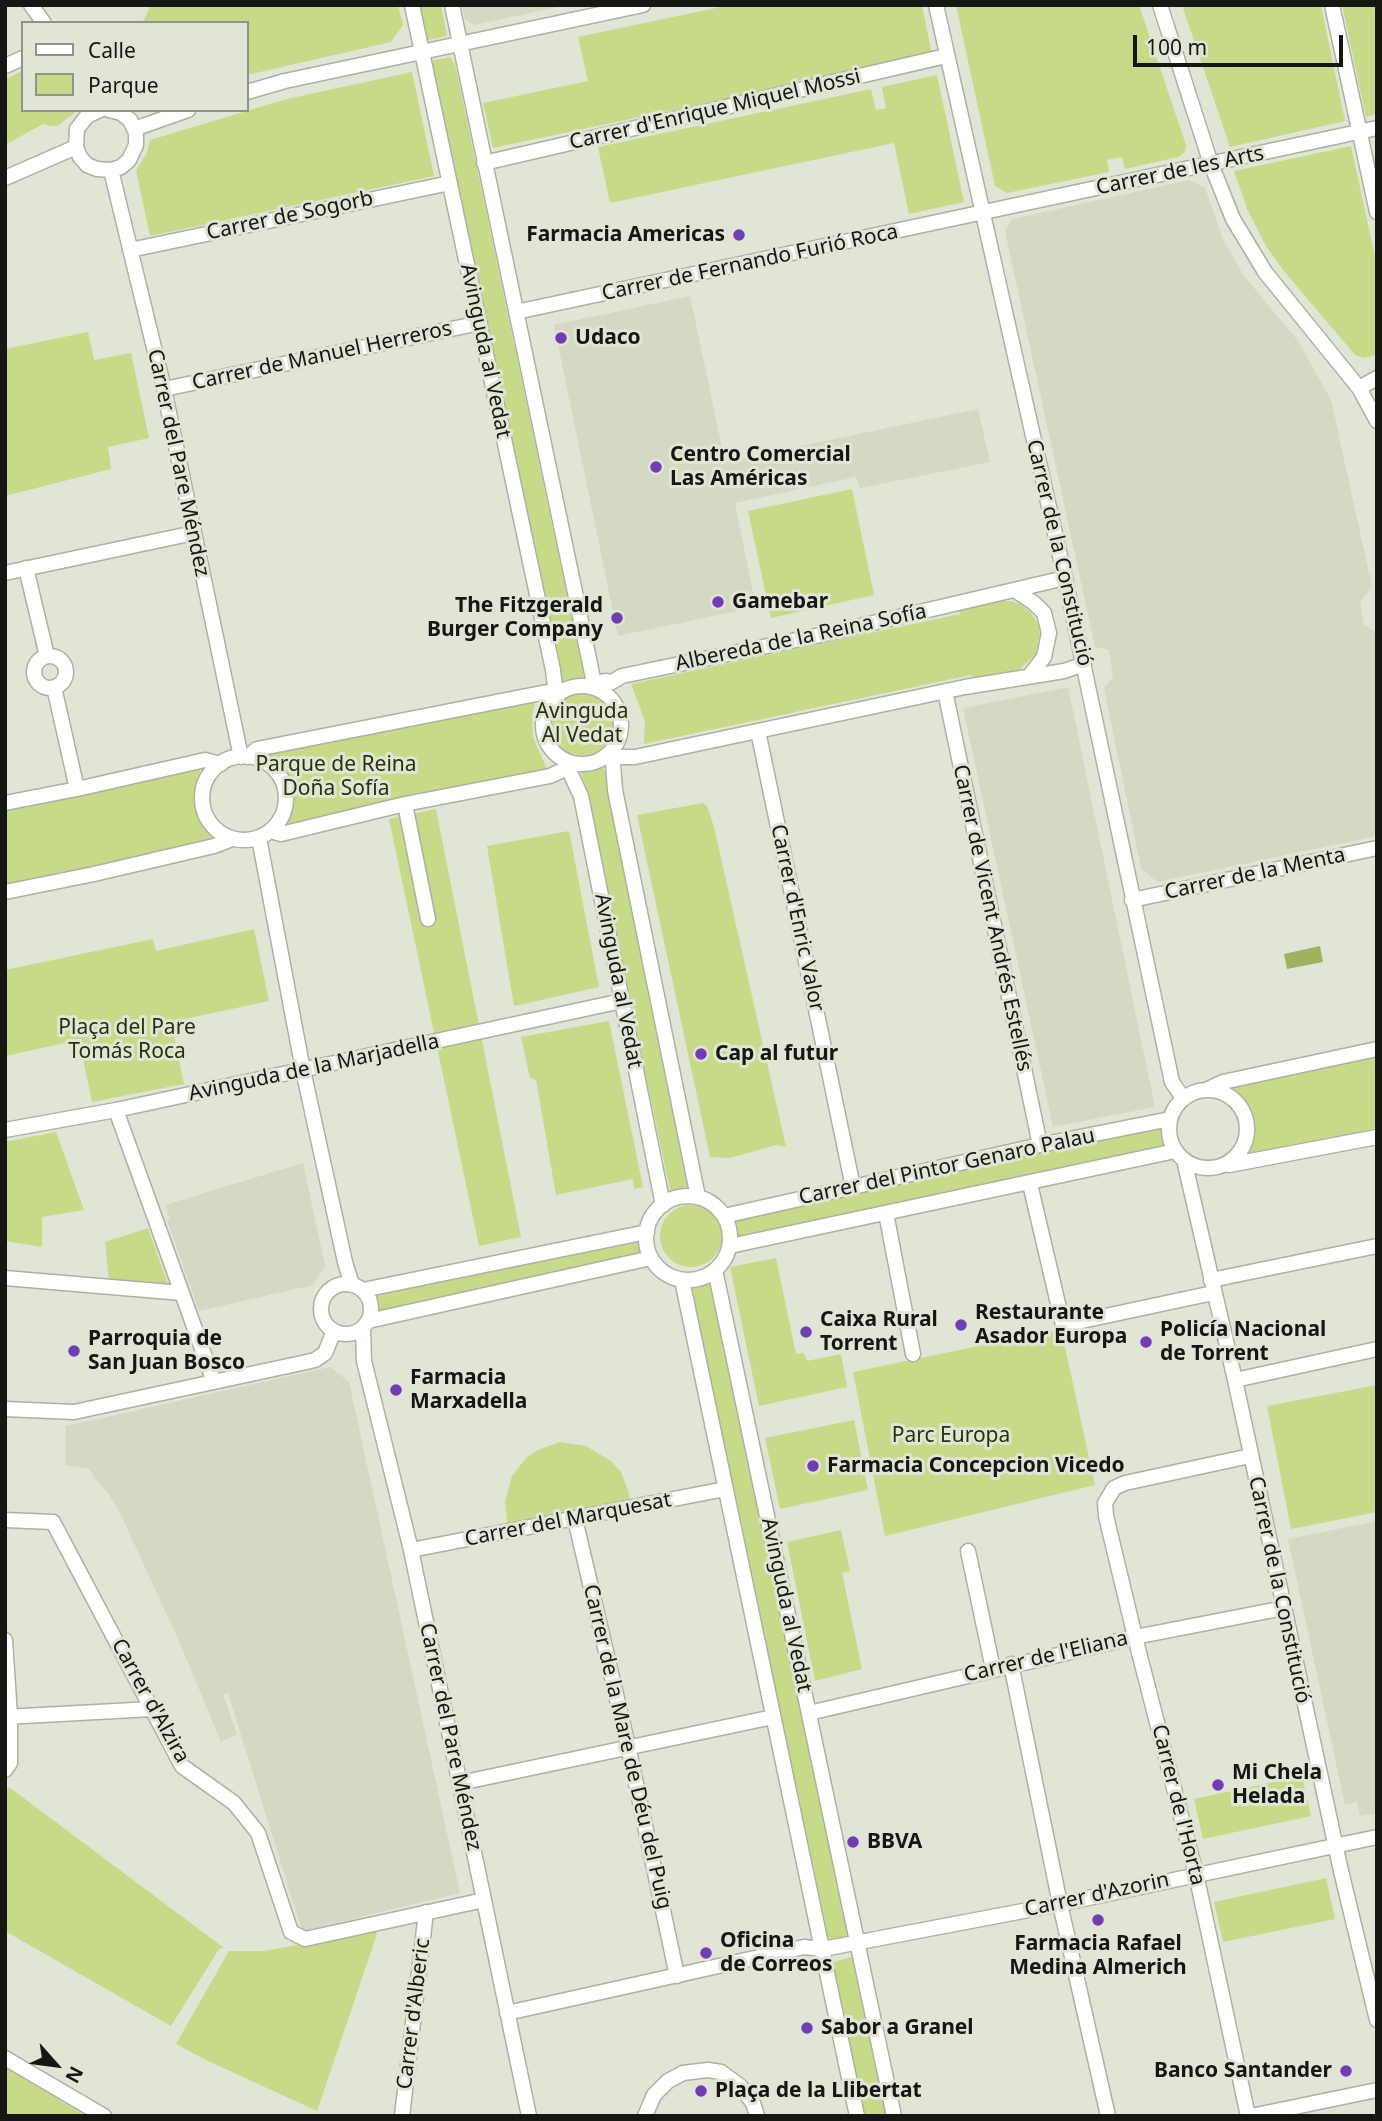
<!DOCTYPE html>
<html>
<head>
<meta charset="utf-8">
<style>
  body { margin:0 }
  #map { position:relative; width:1382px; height:2121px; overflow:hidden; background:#e1e5d5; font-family:"Noto Sans",sans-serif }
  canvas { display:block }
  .frame { position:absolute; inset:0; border:7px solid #161712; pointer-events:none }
  .legend { position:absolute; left:21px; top:21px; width:228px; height:91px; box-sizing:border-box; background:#e1e5d5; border:2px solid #909387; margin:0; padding:9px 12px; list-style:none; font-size:21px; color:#161712 }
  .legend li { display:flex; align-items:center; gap:14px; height:35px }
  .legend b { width:35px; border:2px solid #909387 }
  .north { position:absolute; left:21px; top:2030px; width:70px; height:70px; -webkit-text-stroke:5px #e1e5d5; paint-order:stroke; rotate:118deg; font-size:19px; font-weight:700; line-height:28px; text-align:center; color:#161712 }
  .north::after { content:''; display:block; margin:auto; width:24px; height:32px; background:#161712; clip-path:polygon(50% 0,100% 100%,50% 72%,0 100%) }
  .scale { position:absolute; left:1133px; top:35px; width:210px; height:32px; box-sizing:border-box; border:4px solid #161712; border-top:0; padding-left:9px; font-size:21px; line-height:24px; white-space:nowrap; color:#161712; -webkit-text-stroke:5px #e1e5d5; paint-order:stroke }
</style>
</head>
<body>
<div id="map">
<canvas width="1382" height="2121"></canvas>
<div class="frame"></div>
<ul class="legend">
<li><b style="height:9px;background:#fff"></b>Calle</li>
<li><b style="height:19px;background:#c7da87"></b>Parque</li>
</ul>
<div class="north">N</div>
<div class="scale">100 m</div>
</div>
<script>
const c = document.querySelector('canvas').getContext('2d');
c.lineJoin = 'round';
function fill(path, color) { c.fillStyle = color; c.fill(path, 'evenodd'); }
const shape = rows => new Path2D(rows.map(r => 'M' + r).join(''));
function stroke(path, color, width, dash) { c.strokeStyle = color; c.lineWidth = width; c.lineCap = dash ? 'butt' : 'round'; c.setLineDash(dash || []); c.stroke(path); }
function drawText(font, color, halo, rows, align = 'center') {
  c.font = font + ' "Noto Sans",sans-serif'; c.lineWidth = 6; c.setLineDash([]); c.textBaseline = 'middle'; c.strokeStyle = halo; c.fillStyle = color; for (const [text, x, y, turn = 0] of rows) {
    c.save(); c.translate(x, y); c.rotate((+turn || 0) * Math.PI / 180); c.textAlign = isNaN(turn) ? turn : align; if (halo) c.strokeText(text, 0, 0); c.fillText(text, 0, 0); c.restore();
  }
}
fill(shape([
  [462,5,567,5,474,25,465,19],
  [1189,180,1205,188,1223,239,1244,276,1298,341,1331,400,1372,587,1360,602,1364,625,1377,633,1377,836,1157,882,1141,868,1104,688,1113,677,1109,650,1095,647,1005,231,1012,219],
  [690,296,725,462,978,409,990,462,860,488,856,477,735,503,756,607,618,636,554,325],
  [1068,687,1155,1107,1053,1127,963,708],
  [303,1163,325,1266,313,1285,199,1311,167,1220,170,1219,165,1205],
  [330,1367,349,1382,460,1893,302,1931,228,1693,223,1695,237,1734,221,1742,179,1641,120,1513,108,1493,92,1476,94,1475,89,1469,65,1465,66,1426],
  [1377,1521,1377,1813,1360,1816,1357,1802,1345,1805,1288,1539]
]), '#d3d9c2');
fill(shape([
  [151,5,398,5,403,25,391,42,247,75,247,23,138,23,144,20],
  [419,5,441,5,447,36,428,40],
  [730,5,922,5,932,55,493,148,483,103,588,81,578,37],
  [956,5,1139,5,1186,145,1185,152,1178,157,1125,169,1122,157,1107,160,1109,172,1007,193,995,186],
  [1182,5,1321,5,1345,121,1230,147],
  [1342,5,1377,5,1377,114,1366,117],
  [450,57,455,64,584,676,582,679,562,681,431,63,434,60],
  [23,70,23,110,78,110,59,125,50,126,43,124,5,145,5,80],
  [412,72,434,176,150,236,136,170,147,153,150,140,287,99],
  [937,75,964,202,909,214,894,143,610,203,598,147,871,89,876,110,886,108,882,87],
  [1351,146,1377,266,1377,355,1364,358,1355,355,1283,270,1266,246,1248,211,1234,171],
  [88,332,94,360,131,353,149,438,108,447,111,469,5,496,5,349],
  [852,489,874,595,771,618,748,511],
  [998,601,1011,601,1020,604,1031,613,1038,624,1040,633,1036,654,1019,670,975,679,971,675,644,744,645,721,631,684,960,614,960,609],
  '551 724a31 31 0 1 1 62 0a31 31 0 1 1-62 0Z',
  [538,693,532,716,533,737,550,776,276,836,289,808,286,775,257,749],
  [202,761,196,791,199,813,220,849,5,890,5,802],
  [601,767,604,769,693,1188,671,1194,581,773],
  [703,803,707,806,714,827,786,1147,776,1145,730,1158,710,1157,637,815],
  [436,809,521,1237,479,1246,389,819],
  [569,831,599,987,514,1006,487,846],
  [254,929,269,1001,171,1022,184,1084,92,1102,79,1040,5,1056,5,970,153,939,156,951],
  [609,1021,643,1187,634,1189,633,1179,556,1195,536,1080,530,1078,521,1037],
  [1377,1054,1377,1128,1240,1158,1250,1141,1253,1121,1245,1102,1237,1092,1225,1085],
  [1170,1119,1170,1142,1175,1151,730,1246,730,1231,724,1216],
  [56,1132,84,1210,42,1217,42,1247,5,1241,5,1142],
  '660 1236a31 31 0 1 1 62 0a31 31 0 1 1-62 0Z',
  [148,1228,168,1284,109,1279,105,1242],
  [647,1232,647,1246,651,1258,369,1321,372,1308,370,1301,363,1290],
  [776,1258,796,1354,804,1353,807,1361,841,1354,847,1387,759,1406,730,1267],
  [710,1279,849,1934,846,1937,831,1940,828,1938,690,1284],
  [1061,1329,1095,1485,885,1536,853,1372],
  [1377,1385,1377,1512,1291,1529,1267,1406],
  [854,1420,868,1490,780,1509,765,1438],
  [560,1442,586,1446,611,1461,621,1472,629,1493,631,1508,508,1532,505,1501,512,1476,526,1458,538,1450],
  [841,1530,850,1571,842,1573,862,1669,815,1681,787,1542],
  [1302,1776,1311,1816,1203,1839,1194,1799],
  [9,1787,224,1948,219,1949,171,2026,5,1931,5,1793],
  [1326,1878,1335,1919,1223,1942,1214,1902],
  [375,1931,377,1934,317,2111,206,2060,176,2044,229,1951,264,1951],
  [852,1957,854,1958,887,2116,865,2116,833,1962],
  [5,2067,86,2116,5,2116]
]), '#c7da87');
fill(shape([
  [1320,946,1323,962,1287,969,1284,954]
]), '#a0b25e');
const minor = shape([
  [31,5,44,23],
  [412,5,553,670,556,696],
  [452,5,594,683,598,689],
  [936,5,1065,578,1172,1082,1183,1098],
  [1160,5,1211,164,1233,219,1265,272,1359,388,1377,421],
  [1332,5,1377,212],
  [5,66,23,58],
  [247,92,285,81,643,5],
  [100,110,87,116,77,129,76,147,80,157,87,165,97,169,111,170,121,167,129,160,136,145,136,133,130,120,121,113,109,110],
  [134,129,188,110],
  [484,163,946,56],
  [111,170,164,389,241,757],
  [5,178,76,147],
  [130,250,450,183],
  [516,312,1377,128],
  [1359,388,1377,378],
  [164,389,480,323],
  [26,568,47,656],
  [5,573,194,533],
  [1016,591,1034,603,1044,613,1049,633,1044,657,1030,675],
  '34 672a16 16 0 1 1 32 0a16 16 0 1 1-32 0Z',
  [588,686,605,681,612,682,622,676,830,633,1065,578],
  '543 725a39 39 0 1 1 78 0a39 39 0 1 1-78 0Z',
  [54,687,77,789],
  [945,691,1040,1145],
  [758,731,853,1187],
  [612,750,615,790,698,1197],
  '202 798a42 42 0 1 1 84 0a42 42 0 1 1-84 0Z',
  [247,757,257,749,557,690,563,690],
  [604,757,635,757,965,687,1064,671,1084,664],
  [564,760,581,796,663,1205],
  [5,803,77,789,205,760,221,764],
  [405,804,428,919],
  [270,831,281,834,405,804,550,776,576,764],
  [259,838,303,1070,345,1262,352,1285],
  [5,892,94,874,214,846,232,839],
  [1132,900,1377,848],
  [1208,1089,1223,1082,1377,1049],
  '1169 1129a39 39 0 1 1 78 0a39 39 0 1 1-78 0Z',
  [116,1110,214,1382],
  [5,1130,116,1110,622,1001],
  [1184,1160,1235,1380,1341,1871,1377,2020],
  [1229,1165,1377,1137],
  [1030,1184,1063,1325,1213,1293],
  '646 1238a42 42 0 1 1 84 0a42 42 0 1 1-84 0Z',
  [886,1213,913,1354],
  [724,1216,1040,1145,1170,1119],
  [730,1246,1175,1151],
  [715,1270,894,2116],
  [5,1278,182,1293],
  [682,1280,857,2116],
  [1211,1280,1377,1246],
  '321 1309a25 25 0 1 1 50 0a25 25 0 1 1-50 0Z',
  [363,1290,647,1232],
  [368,1321,651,1258],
  [363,1328,364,1361,411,1550,529,2116],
  [1235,1380,1377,1349],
  [5,1409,74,1412,302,1363,315,1360,325,1353,334,1331],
  [575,1519,628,1746,677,1976],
  [5,1520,53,1522,182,1766,234,1803,258,1833,291,1932,305,1939,484,1900],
  [411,1550,725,1489],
  [968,1551,993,1669],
  [5,1640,10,1716,10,1763,5,1770],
  [1011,1664,1060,1904,1108,2116],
  [809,1713,1135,1637,1284,1608],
  [5,1717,152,1709],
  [460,1783,773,1717],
  [507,2013,804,1947,823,1949,1060,1904,1377,1837],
  [5,2058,104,2116],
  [402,2116,426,1912],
  [645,2116,654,2095,668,2081,683,2073,708,2070,721,2072,740,2086,753,2103,757,2116],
  [1248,2116,1196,1874,1135,1637,1106,1516,1105,1503,1114,1488,1125,1483,1250,1456],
  [1251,2116,1377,2090]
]);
stroke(minor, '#adb1a2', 17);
stroke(minor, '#fff', 14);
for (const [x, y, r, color] of [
  [739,235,7,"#703db4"],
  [561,338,7,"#703db4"],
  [656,467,7,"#703db4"],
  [718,602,7,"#703db4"],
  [617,618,7,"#703db4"],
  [701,1054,7,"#703db4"],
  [961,1325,7,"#703db4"],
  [806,1332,7,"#703db4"],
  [1146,1342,7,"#703db4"],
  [74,1351,7,"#703db4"],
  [396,1390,7,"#703db4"],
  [813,1466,7,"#703db4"],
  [1218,1785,7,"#703db4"],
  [853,1842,7,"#703db4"],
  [1098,1920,7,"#703db4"],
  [706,1953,7,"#703db4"],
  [807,2028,7,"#703db4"],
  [1346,2071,7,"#703db4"],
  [701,2091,7,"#703db4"]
]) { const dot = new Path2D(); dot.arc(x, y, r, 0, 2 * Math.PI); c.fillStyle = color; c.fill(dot); stroke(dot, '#e1e5d5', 2.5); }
drawText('21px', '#161712', '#e1e5d5', [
  ["Carrer d'Enrique Miquel Mossi",715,110,-13],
  ["Carrer de les Arts",1180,171,-12],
  ["Carrer de Sogorb",290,216,-12],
  ["Carrer de Fernando Furió Roca",750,263,-12],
  ["Avinguda al Vedat",485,351,78],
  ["Carrer de Manuel Herreros",322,356,-12],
  ["Carrer del Pare Méndez",178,463,78],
  ["Carrer de la Constitució",1059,553,77],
  ["Albereda de la Reina Sofía",801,638,-12],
  ["Carrer de la Menta",1255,874,-12],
  ["Carrer d'Enric Valor",797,918,78],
  ["Carrer de Vicent Andrés Estellés",992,918,78],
  ["Avinguda al Vedat",618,981,79],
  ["Avinguda de la Marjadella",314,1068,-12],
  ["Carrer del Pintor Genaro Palau",947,1167,-12],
  ["Carrer del Marquesat",568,1520,-11],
  ["Carrer de la Constitució",1279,1590,78],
  ["Avinguda al Vedat",786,1605,78],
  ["Carrer de l'Eliana",1046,1657,-13],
  ["Carrer d'Alzira",150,1701,61],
  ["Carrer del Pare Méndez",450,1737,78],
  ["Carrer de la Mare de Déu del Puig",627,1747,77],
  ["Carrer de l'Horta",1178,1805,76],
  ["Carrer d'Azorin",1097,1895,-12],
  ["Carrer d'Alberic",414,2014,-83]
]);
drawText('bold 21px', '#161712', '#e1e5d5', [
  ["Farmacia Americas",725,235,"right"],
  ["Udaco",575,338],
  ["Centro Comercial",670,455],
  ["Las Américas",670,479],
  ["Gamebar",732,602],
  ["The Fitzgerald",603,606,"right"],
  ["Burger Company",603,630,"right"],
  ["Cap al futur",715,1054],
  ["Restaurante",975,1313],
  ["Asador Europa",975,1337],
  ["Caixa Rural",820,1320],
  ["Torrent",820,1344],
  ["Policía Nacional",1160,1330],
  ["de Torrent",1160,1354],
  ["Parroquia de",88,1339],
  ["San Juan Bosco",88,1363],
  ["Farmacia",410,1378],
  ["Marxadella",410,1402],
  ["Farmacia Concepcion Vicedo",827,1466],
  ["Mi Chela",1232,1773],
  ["Helada",1232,1797],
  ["BBVA",867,1842],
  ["Oficina",720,1941],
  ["de Correos",720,1965],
  ["Farmacia Rafael",1098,1944,"center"],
  ["Medina Almerich",1098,1968,"center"],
  ["Sabor a Granel",821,2028],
  ["Banco Santander",1332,2071,"right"],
  ["Plaça de la Llibertat",715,2091]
], 'left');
drawText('21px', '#29300b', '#e1e5d5', [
  ["Avinguda",582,712],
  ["Al Vedat",582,736],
  ["Parque de Reina",336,765],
  ["Doña Sofía",336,789],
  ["Plaça del Pare",127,1028],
  ["Tomás Roca",127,1052],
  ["Parc Europa",951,1436]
]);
</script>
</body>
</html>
